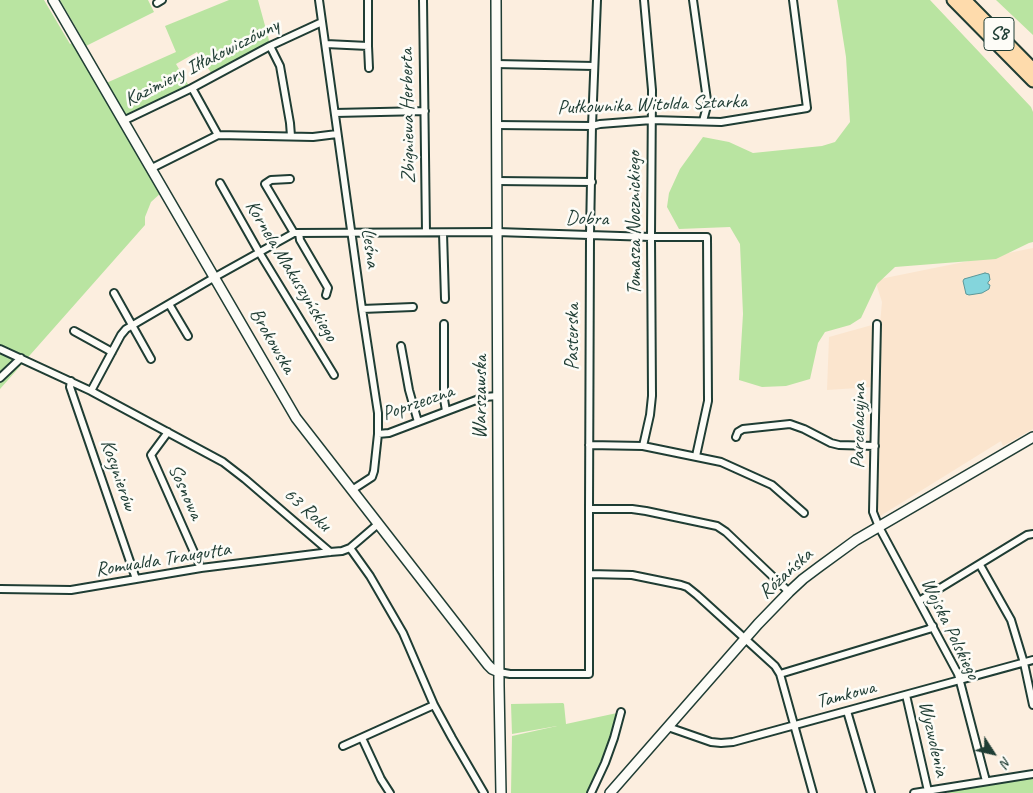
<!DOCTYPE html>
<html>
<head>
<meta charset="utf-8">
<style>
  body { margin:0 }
  #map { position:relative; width:1033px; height:793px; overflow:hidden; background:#fceedf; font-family:Caveat,sans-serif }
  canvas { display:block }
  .north { position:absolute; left:968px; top:728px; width:50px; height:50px; -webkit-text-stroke:4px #fdfcf7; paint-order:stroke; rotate:125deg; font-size:14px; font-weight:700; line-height:20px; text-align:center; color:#1f3d34 }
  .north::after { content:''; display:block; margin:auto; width:18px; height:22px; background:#1f3d34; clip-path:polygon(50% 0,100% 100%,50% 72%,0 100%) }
</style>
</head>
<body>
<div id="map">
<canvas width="1033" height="793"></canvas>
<div class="north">N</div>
</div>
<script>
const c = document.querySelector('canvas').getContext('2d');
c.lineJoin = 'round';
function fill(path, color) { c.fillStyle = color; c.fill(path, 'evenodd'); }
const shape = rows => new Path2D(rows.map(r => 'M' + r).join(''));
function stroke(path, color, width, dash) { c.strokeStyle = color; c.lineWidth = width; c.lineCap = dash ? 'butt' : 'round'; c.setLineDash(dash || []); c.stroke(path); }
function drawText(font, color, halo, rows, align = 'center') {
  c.font = font + ' Caveat,sans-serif'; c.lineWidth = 5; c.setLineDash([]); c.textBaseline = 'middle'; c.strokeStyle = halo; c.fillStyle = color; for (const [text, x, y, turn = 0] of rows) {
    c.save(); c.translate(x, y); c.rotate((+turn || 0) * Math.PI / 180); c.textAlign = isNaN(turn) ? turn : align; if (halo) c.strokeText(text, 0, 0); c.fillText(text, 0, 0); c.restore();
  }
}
fill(shape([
  [1033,248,1033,429,1003,446,1001,441,877,518,877,443,880,388,880,324,882,302,875,280],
  [872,325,872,336,874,342,873,375,871,376,873,387,827,390,829,337]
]), '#fbe5ce');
fill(shape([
  [0,0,44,0,70,44,82,38,60,0,148,0,154,12,82,48,104,84,176,52,165,26,229,0,258,0,270,44,212,74,197,52,176,64,189,86,123,118,162,192,151,202,145,217,145,225,0,389],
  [837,0,930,0,1031,107,1033,112,1033,242,1029,243,996,259,895,267,877,284,861,318,850,325,825,332,818,343,810,379,786,386,762,387,739,380,743,314,740,244,730,227,679,229,667,207,669,193,680,169,703,137,729,142,753,153,822,146,835,142,850,122,846,57],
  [996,0,1033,0,1033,35],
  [563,703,564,704,566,724,617,713,610,740,600,767,588,793,511,793,512,736,557,726,512,734,511,704],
  [1033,776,1033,793,948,793,947,790]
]), '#b9e4a1');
const water = shape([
  [985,273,989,274,990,280,988,282,988,284,990,285,989,289,982,293,969,295,966,294,963,281,964,279,985,273]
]);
fill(water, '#84d5dc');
stroke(water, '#5c9899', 1);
const street = shape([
  [319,0,362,309,378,413,378,434,374,471,372,477,352,490],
  [368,0,368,46,369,68],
  [423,0,426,232],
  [693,0,707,100,707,106,703,121],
  [157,3,162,0],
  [326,44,368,46],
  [270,46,280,66,290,123,291,136],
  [496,64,594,66],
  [192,88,218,135],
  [335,113,425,111],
  [123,121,192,88,270,46,322,22],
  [497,125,592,126,600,124,652,120,721,122,807,108,793,0],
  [152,168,218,135,313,137,337,134],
  [290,179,271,180,265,184,294,233],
  [497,181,592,182],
  [220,183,259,252,334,375],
  [299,233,300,240,328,288,326,295],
  [443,233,445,299],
  [114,293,151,359],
  [169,304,188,336],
  [362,309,413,307],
  [444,324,444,399,446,411],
  [877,324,873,512,879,527,958,674,986,781],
  [74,331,112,352],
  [401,346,409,390,418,422],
  [0,349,91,391,223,462,245,479,330,552],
  [0,378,21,358],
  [71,381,70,387,136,579],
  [91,391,121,335,126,329,215,277,294,233,497,232,651,237,707,237,708,401,696,456],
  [168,432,151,455,201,568],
  [378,434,389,433,418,422,484,397,498,396],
  [736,437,738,432,743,429,790,424,804,429,831,443,839,445,875,446],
  [589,445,643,446,721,462,772,485,804,513],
  [643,446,650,415,652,396,651,237,652,90,644,0],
  [589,509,632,509,646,511,717,526,726,532,789,592],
  [350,548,370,576,403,633,434,705,452,738,484,793],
  [980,565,1011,620,1024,663,1033,705],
  [589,574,632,575,681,585,687,587,697,595,775,666,780,674,813,793],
  [0,589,71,590,201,568,330,552,342,551,350,548,378,524],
  [919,601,1027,535,1033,534],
  [499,672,510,674,589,674,589,509,590,235,592,126,597,0],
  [780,674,929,629,933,626],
  [906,695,928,791],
  [847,711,871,793],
  [668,727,711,742,721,743,733,742,1033,660],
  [362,738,381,779,390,793],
  [343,746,434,705],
  [591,793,605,763,614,738,621,712],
  [914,793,1033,774]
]);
const secondary = shape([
  [53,0,296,418,488,665,492,669,499,672],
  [496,0,499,686,501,793],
  [610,793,758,624,789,592,803,579,819,567,856,540,1033,437]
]);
const highway = shape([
  [953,0,1033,81],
  [965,0,1033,69]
]);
stroke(street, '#1f3d34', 10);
stroke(secondary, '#1f3d34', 12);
stroke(highway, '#1f3d34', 15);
stroke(street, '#fdfcf7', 6);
stroke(secondary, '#fdfcf7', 9);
stroke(highway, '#fedbac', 11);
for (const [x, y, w] of [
  [999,34,30]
]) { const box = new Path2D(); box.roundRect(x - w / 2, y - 16.5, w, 33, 4); c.fillStyle = '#fdfcf7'; c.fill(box); stroke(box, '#1f3d34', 1); }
drawText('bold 19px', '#1f3d34', null, [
  ["S8",999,34]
]);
drawText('20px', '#1f3d34', '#fdfcf7', [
  ["Kazimiery Iłłakowiczówny",202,63,-27],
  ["Pułkownika Witolda Sztarka",652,105,-2],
  ["Zbigniewa Herberta",408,116,-91],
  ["Dobra",587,219,2],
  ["Tomasza Nocznickiego",635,223,-90],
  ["Leśna",370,248,82],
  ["Kornela Makuszyńskiego",291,271,59],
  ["Pasterska",573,337,-90],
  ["Brokowska",272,341,60],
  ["Warszawska",481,397,-90],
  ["Poprzeczna",418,403,-19],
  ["Parcelacyjna",859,426,-89],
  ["Kosynierów",118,475,71],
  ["Sosnowa",185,492,66],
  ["63 Roku",307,510,41],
  ["Romualda Traugutta",163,560,-9],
  ["Różańska",786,574,-42],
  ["Wojska Polskiego",950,629,64],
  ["Tamkowa",846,695,-15],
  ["Wyzwolenia",933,739,77]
]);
</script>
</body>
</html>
